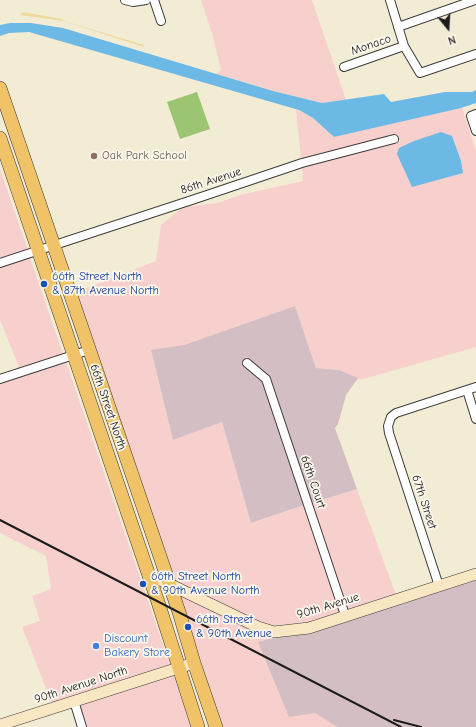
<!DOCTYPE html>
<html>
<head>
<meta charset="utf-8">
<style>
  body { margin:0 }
  #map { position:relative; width:476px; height:727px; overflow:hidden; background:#f3ecd5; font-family:"Comic Neue",sans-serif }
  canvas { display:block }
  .north { position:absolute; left:428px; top:8px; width:40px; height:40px; -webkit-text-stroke:3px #fbf7ec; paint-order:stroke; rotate:162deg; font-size:11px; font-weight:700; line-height:16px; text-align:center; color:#1c1c1c }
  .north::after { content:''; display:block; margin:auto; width:14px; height:18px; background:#1c1c1c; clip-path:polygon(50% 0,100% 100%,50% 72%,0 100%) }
</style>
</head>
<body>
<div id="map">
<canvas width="476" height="727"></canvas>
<div class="north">N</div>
</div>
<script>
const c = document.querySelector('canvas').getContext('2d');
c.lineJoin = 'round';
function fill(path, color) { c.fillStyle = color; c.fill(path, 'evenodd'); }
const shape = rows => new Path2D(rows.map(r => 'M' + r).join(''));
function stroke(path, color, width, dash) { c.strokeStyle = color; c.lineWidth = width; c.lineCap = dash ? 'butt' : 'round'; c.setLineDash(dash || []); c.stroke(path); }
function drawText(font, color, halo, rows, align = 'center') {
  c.font = font + ' "Comic Neue",sans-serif'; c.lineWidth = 3.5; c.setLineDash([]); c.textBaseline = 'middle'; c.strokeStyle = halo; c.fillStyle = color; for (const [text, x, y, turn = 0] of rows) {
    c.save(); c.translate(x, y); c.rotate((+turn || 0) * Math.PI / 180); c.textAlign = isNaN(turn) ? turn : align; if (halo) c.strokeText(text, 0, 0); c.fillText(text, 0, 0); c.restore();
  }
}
fill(shape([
  [201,0,312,0,346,100,322,103,273,91,217,74,221,70,213,37],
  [462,107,476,151,476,347,360,380,339,370,316,368,295,306,184,345,151,351,173,440,222,422,251,523,304,505,340,613,307,624,274,628,258,623,174,582,77,292,156,261,161,225,183,207,217,203,244,194,303,181,302,167,398,142,396,134,301,159,296,109,313,118,334,137],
  [0,169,28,250,0,258],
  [30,258,63,354,0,375,19,367,0,320,0,267],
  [66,362,170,665,52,704,22,627,40,621,32,596,51,589,46,556,0,533,0,384],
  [357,489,396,595,348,610,312,503],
  [178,593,278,636,258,642,315,713,337,727,223,727],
  [173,673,191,727,86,727,78,704]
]), '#f7d0cd');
fill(shape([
  [295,306,316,368,339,370,358,378,346,395,338,424,335,428,357,489,312,503,268,376,246,357,242,363,263,381,304,505,251,523,222,422,173,440,151,350,184,345],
  [476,579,476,727,337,727,315,713,289,717,258,642]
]), '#d2bec3');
fill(shape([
  [197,92,210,129,180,139,167,102]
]), '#9cc571');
fill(shape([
  [23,12,62,19,64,21,144,45,144,47,63,21,20,15]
]), '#eeda9e');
fill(shape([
  [10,23,31,23,63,28,273,91,322,103,384,94,391,102,445,92,472,92,476,90,476,103,461,108,334,137,313,118,299,110,29,32,9,33,0,36,0,25],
  [441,132,452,136,461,161,463,173,412,187,397,154,399,148,414,141]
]), '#6db9e6');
const street = shape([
  [125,0,133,2,146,0],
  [154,0,161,21],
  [390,0,404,46,420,73,476,54],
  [398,27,475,0],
  [344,67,404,46],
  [476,114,471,116,476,131],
  [0,263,201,197,302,163,394,139],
  [247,363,266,379,345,615],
  [0,379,89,350],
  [467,390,476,419],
  [439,586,389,433,388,426,391,417,396,413,476,387],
  [74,701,82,727]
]);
const secondary = shape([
  [148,575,169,584,258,627,274,632,309,628,476,574],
  [0,725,194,663]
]);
const primary = shape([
  [0,88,179,612,194,663,216,727],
  [0,138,158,602,198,727]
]);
stroke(street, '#3c3b38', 10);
stroke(secondary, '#3c3b38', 12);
stroke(primary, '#3c3b38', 14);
stroke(street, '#fff', 8);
stroke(secondary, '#f9e7c3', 11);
stroke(primary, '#f0c369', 13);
stroke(shape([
  [0,520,401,727],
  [394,720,421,727]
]), '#1c1c1c', 2);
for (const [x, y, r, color] of [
  [94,156,4,"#8d6e63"],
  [44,284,4,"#1a4fb4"],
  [143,584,4,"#1a4fb4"],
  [188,627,4,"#1a4fb4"],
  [96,646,4,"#3f7fe0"]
]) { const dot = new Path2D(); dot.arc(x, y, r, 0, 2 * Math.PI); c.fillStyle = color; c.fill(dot); stroke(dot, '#fbf7ec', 1.5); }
drawText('12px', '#1c1c1c', '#fbf7ec', [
  ["Monaco",371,45,-19],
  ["86th Avenue",211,181,-18],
  ["66th Street North",108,407,71],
  ["66th Court",313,482,71],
  ["67th Street",424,502,72],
  ["90th Avenue",328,606,-17],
  ["90th Avenue North",81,685,-18]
]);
drawText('12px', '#785e54', '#fbf7ec', [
  ["Oak Park School",102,156]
], 'left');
drawText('12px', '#164399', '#fbf7ec', [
  ["66th Street North",52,277],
  ["& 87th Avenue North",52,291],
  ["66th Street North",151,577],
  ["& 90th Avenue North",151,591],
  ["66th Street",196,620],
  ["& 90th Avenue",196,634]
], 'left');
drawText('12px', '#366cbe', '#fbf7ec', [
  ["Discount",104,639],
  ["Bakery Store",104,653]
], 'left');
</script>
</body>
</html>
